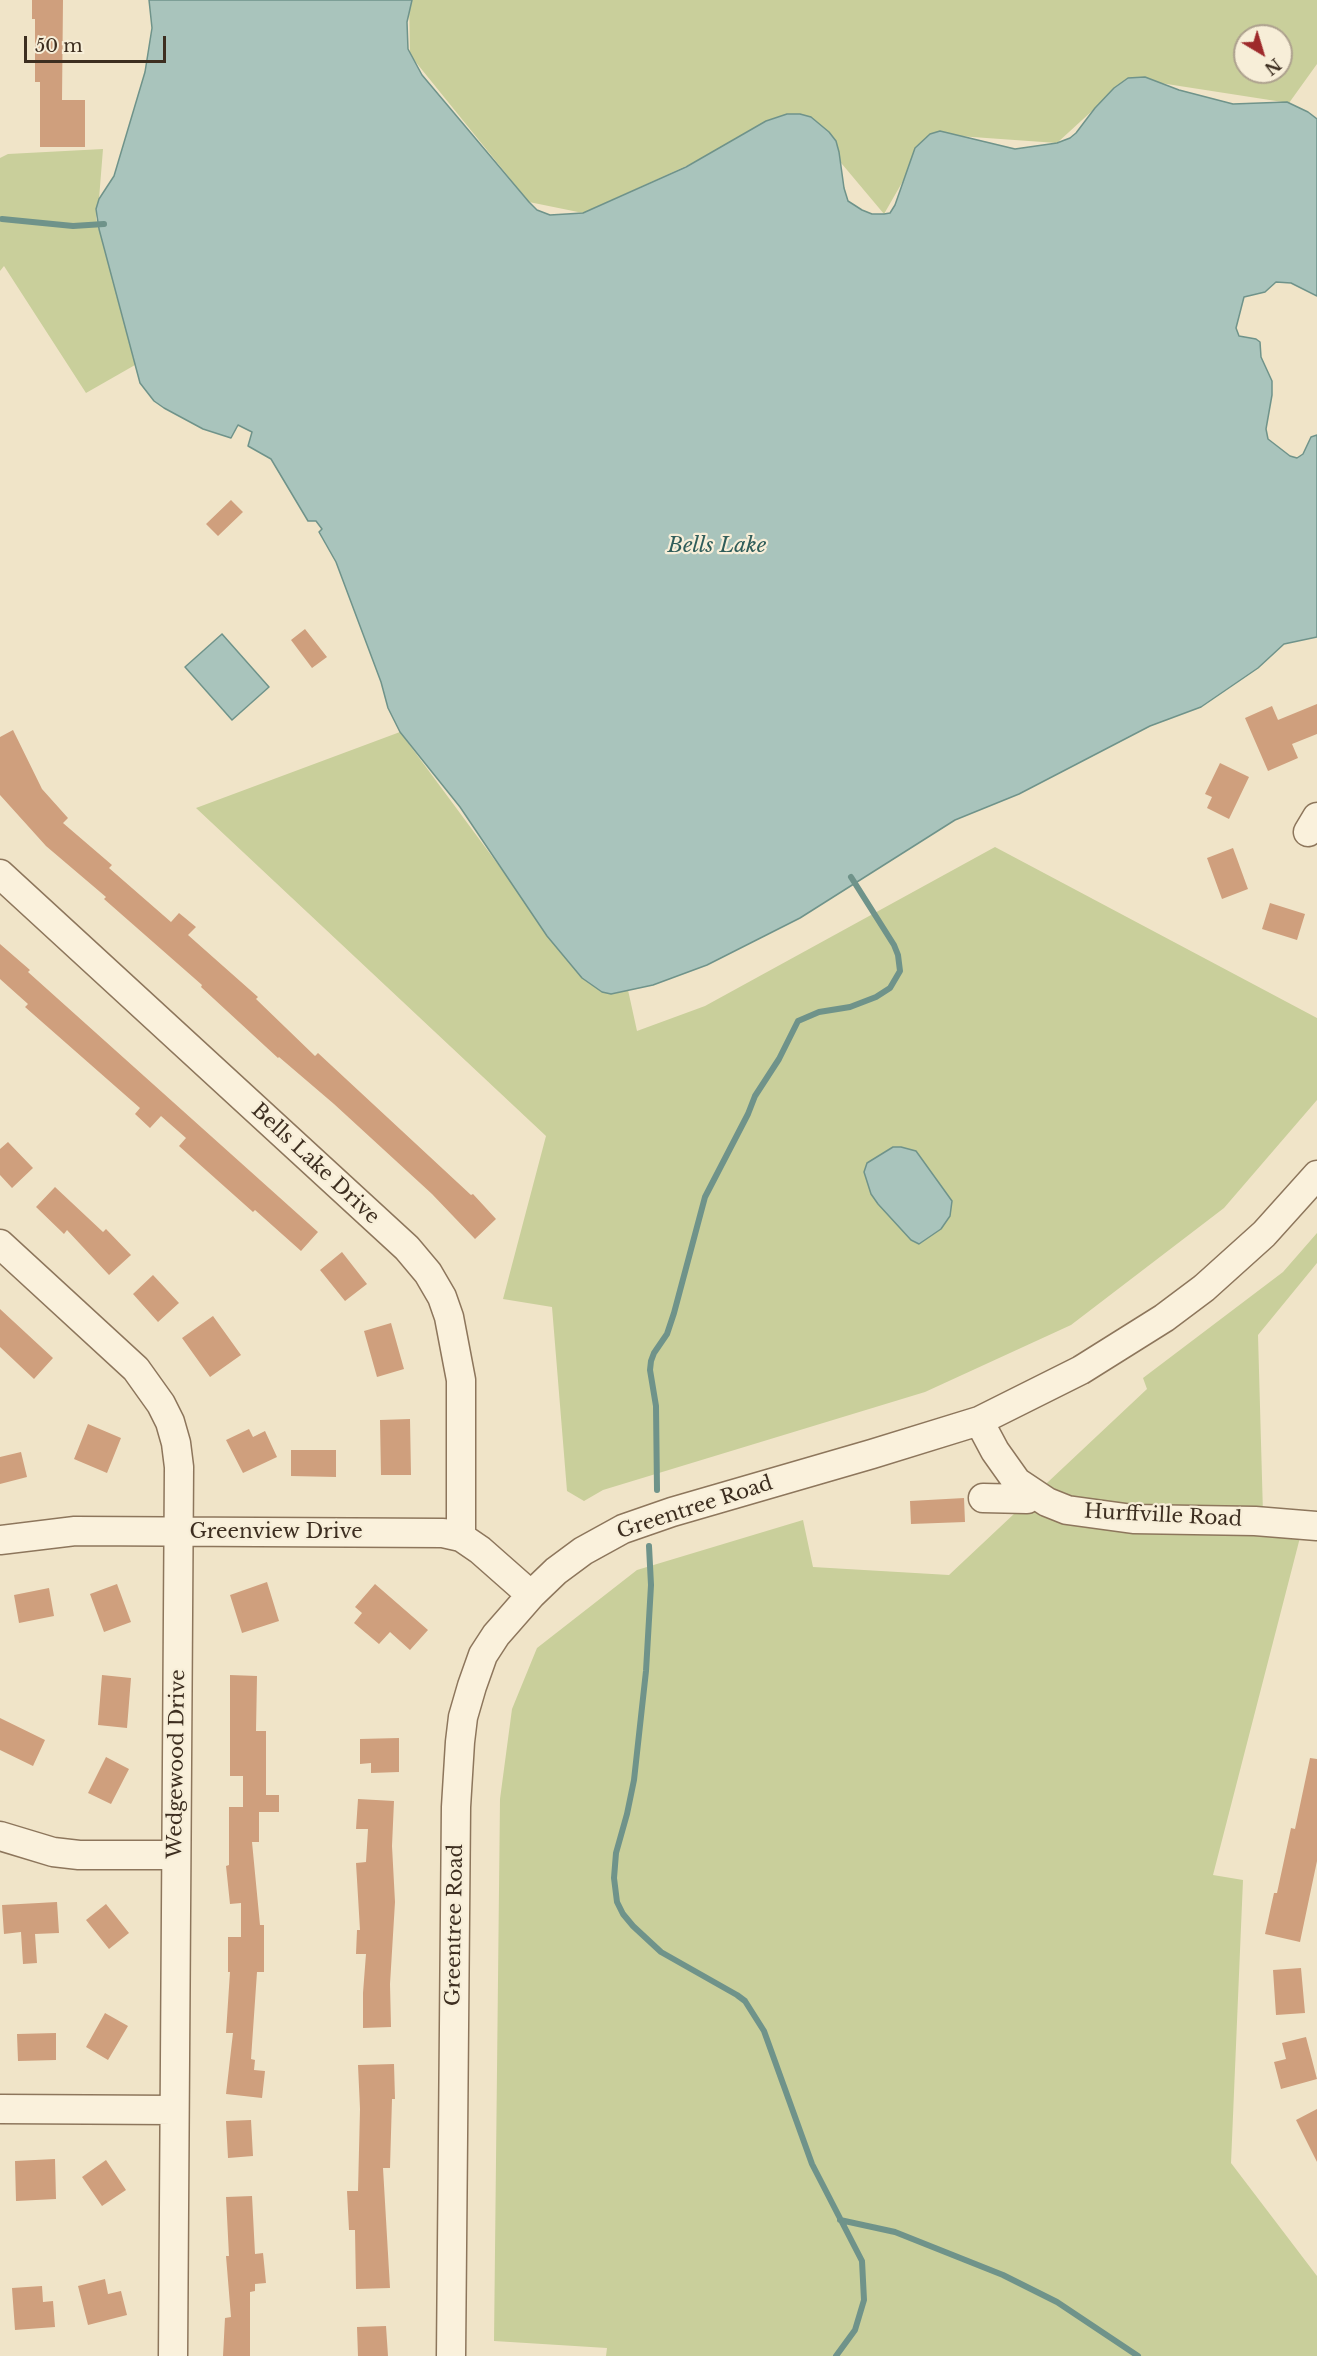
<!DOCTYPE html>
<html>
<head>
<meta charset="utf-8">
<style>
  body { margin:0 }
  #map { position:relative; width:1317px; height:2356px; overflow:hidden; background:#f0e4c8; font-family:"Libre Baskerville",serif }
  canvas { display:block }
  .north { position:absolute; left:1233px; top:24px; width:60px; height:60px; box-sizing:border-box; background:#f7eed8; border:2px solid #ada18e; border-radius:50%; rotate:142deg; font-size:16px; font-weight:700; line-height:24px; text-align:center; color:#3d2e20 }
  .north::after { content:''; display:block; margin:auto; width:21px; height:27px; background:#9e2a2b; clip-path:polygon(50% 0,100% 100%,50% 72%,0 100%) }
  .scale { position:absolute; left:24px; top:36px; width:142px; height:27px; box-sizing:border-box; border:3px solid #3d2e20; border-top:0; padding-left:8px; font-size:18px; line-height:21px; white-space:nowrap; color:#3d2e20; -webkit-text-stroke:4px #f7eed8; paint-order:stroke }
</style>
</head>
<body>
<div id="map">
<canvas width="1317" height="2356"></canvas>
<div class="north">N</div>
<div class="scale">50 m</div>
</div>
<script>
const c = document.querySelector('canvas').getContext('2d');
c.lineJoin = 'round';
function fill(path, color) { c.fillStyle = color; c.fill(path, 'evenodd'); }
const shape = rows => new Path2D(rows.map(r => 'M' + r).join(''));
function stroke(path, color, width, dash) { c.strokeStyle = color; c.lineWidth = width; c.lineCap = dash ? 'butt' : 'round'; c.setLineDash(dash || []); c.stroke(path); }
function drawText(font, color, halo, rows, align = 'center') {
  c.font = font + ' "Libre Baskerville",serif'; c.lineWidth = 4.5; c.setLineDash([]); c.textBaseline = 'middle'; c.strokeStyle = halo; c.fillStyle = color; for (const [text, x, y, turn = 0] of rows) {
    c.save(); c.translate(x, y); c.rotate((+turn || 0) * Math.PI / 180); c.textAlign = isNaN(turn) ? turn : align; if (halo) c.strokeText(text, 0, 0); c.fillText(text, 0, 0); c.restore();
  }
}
fill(shape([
  [409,0,1317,0,1317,64,1289,103,1128,78,1057,143,930,134,884,214,800,114,583,213,529,202,410,55],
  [1245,36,1281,36,1281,72,1245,72],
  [103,149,99,199,96,218,135,365,86,393,4,266,0,271,0,158,8,154],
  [400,732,582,978,628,990,637,1031,705,1006,995,847,1317,1018,1317,1100,1224,1208,1071,1325,925,1392,603,1490,584,1501,567,1491,552,1307,503,1299,546,1136,196,808],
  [1317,1233,1317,1263,1258,1335,1263,1514,1304,1522,1213,1875,1243,1880,1231,2163,1317,2276,1317,2356,606,2356,607,2348,494,2341,500,1799,512,1709,537,1648,637,1570,803,1520,813,1567,949,1575,1147,1389,1143,1378,1283,1272]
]), '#c9cf9b');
const water = shape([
  [149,0,412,0,407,22,408,49,422,75,529,202,537,210,550,215,583,213,686,167,766,121,787,114,800,114,811,117,829,132,836,141,839,152,844,188,848,201,862,210,872,214,884,214,890,213,895,205,915,148,930,134,940,131,1015,149,1057,143,1070,138,1076,133,1095,108,1114,88,1128,78,1145,77,1179,90,1233,104,1287,102,1308,112,1317,119,1317,296,1291,283,1276,282,1265,292,1244,297,1236,328,1239,336,1256,339,1260,342,1261,357,1272,381,1272,395,1266,429,1268,439,1290,456,1297,458,1303,454,1311,437,1317,435,1317,637,1284,644,1258,668,1201,707,1150,726,1019,794,955,820,800,918,707,965,653,985,611,994,602,992,582,978,547,936,460,807,400,732,388,708,381,682,336,562,319,532,322,529,316,521,308,521,271,459,248,446,252,432,238,425,231,438,203,429,164,408,154,401,140,383,99,229,96,209,99,199,114,176,145,72,152,28,149,0],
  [222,634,269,687,232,720,185,667,222,634],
  [893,1147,901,1147,916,1151,952,1201,950,1216,941,1229,919,1244,911,1240,878,1204,871,1194,864,1172,867,1163,893,1147]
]);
fill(water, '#a9c4bc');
stroke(water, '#6f938a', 1.5);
stroke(shape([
  [2,219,73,226,104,224],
  [657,1490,656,1406,650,1370,651,1361,654,1353,667,1334,674,1313,705,1197,748,1114,755,1096,779,1059,798,1021,819,1012,850,1007,876,997,890,988,900,971,898,955,894,945,851,877],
  [649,1546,651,1585,646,1671,634,1780,627,1814,616,1853,614,1878,617,1902,623,1914,633,1926,661,1952,737,1995,745,2001,764,2031,812,2164,862,2261,864,2300,855,2330,836,2356],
  [840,2220,895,2232,1003,2275,1057,2302,1138,2356]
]), '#6f938a', 6);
fill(shape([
  [32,0,63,0,62,100,85,100,85,147,40,147,40,82,35,82,35,19,32,19],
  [231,500,243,512,218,536,206,524],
  [305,629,327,657,312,668,291,640],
  [1317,704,1317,734,1292,744,1298,758,1268,771,1245,718,1272,706,1278,720],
  [13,730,42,789,68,818,63,823,112,865,109,868,171,922,179,913,196,927,188,935,258,997,256,999,315,1056,318,1053,471,1195,473,1194,496,1219,475,1239,432,1194,334,1104,279,1057,278,1058,201,987,202,985,104,899,106,897,46,846,0,795,0,737],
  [1220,763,1249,777,1229,819,1207,808,1212,797,1205,794],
  [1233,848,1248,889,1222,899,1207,858],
  [1270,903,1305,914,1297,940,1262,929],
  [0,944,30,970,28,972,318,1232,301,1251,255,1210,253,1212,179,1146,186,1138,161,1116,150,1128,135,1114,140,1108,25,1007,28,1004,0,979],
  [8,1142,33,1168,12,1188,0,1175,0,1149],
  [55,1187,103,1232,106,1229,131,1255,109,1275,67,1230,64,1234,36,1207],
  [342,1252,367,1284,345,1301,320,1270],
  [153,1275,179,1303,158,1322,133,1294],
  [0,1309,53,1358,34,1379,0,1347],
  [213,1316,241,1355,210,1377,182,1338],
  [391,1323,404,1369,377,1377,364,1331],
  [410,1419,411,1475,381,1475,380,1420],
  [88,1424,121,1438,107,1473,74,1459],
  [249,1429,253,1437,265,1431,277,1457,243,1473,226,1440],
  [291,1450,336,1450,336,1477,291,1476],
  [21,1452,27,1477,0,1484,0,1457],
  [964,1498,965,1522,911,1524,910,1501],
  [267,1582,279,1621,242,1633,230,1595],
  [117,1584,131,1622,104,1632,90,1594],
  [375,1584,428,1630,410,1650,390,1632,379,1644,354,1623,362,1613,355,1607],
  [49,1588,54,1616,19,1623,14,1595],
  [102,1675,131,1678,127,1728,98,1725],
  [230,1675,257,1676,256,1731,266,1731,266,1795,279,1795,279,1812,259,1812,259,1842,252,1842,260,1925,264,1925,264,1972,257,1972,251,2059,255,2060,254,2070,265,2071,262,2098,226,2094,233,2033,226,2033,230,1972,228,1972,228,1937,241,1937,241,1903,230,1904,226,1866,229,1865,229,1807,243,1807,243,1776,230,1776],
  [0,1718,45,1740,33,1766,0,1750],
  [399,1738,399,1772,371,1773,371,1763,360,1764,360,1739],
  [106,1757,129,1769,111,1804,88,1793],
  [1310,1758,1317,1759,1317,1861,1300,1942,1265,1934,1274,1893,1277,1893,1291,1828,1295,1829],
  [358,1799,394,1801,392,1846,395,1902,390,1984,391,2027,363,2028,363,1993,366,1954,356,1954,357,1930,360,1930,356,1863,366,1862,368,1829,356,1829],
  [57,1902,59,1933,35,1934,37,1963,23,1964,21,1932,4,1934,2,1905],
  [106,1904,129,1933,109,1949,86,1920],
  [1301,1968,1305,2013,1276,2015,1273,1970],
  [105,2013,128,2026,108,2060,86,2047],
  [56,2033,56,2060,18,2061,17,2034],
  [1306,2037,1317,2079,1281,2089,1274,2062,1286,2059,1282,2043],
  [394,2064,395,2099,392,2099,390,2168,383,2168,390,2288,356,2289,355,2230,349,2230,347,2191,358,2191,360,2109,358,2065],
  [1317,2109,1317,2162,1296,2120],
  [251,2120,253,2156,228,2158,226,2121],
  [55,2159,56,2199,16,2201,15,2161],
  [106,2160,126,2190,102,2206,82,2177],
  [252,2196,255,2254,263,2253,266,2283,255,2284,255,2291,250,2292,250,2356,223,2356,225,2318,231,2317,226,2256,229,2256,226,2197],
  [105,2279,108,2294,121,2291,127,2315,88,2325,78,2286],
  [42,2286,43,2302,53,2301,55,2327,15,2330,12,2288],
  [386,2326,388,2356,358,2356,357,2327]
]), '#cf9f7d');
const minor = shape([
  [1308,832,1317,817],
  [0,874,407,1248,428,1273,442,1297,449,1317,461,1380,461,1537],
  [0,1244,136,1369,161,1404,170,1422,176,1443,179,1467,173,2356],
  [979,1421,995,1451,1017,1482,1047,1502,1067,1510,1133,1519,1255,1521,1317,1526],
  [983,1498,1027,1499,1033,1494],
  [0,1540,75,1531,443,1533,461,1537,480,1550,531,1595],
  [0,1836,53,1852,79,1855,176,1855],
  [0,2109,174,2110],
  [451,2356,456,1807,460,1742,463,1717,472,1686,483,1655,496,1635,531,1595,556,1571,583,1551,623,1529,672,1512,872,1454,979,1421,1081,1370,1164,1318,1204,1288,1264,1234,1317,1175]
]);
stroke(minor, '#8d765c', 31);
stroke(minor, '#faf1dc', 28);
drawText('20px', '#3d2e20', '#f7eed8', [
  ["Bells Lake Drive",315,1164,43],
  ["Greentree Road",695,1508,-18],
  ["Hurffville Road",1163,1516,3],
  ["Greenview Drive",276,1532],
  ["Wedgewood Drive",177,1764,-89],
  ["Greentree Road",455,1925,-89]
]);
drawText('italic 21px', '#2f5d5a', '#f7eed8', [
  ["Bells Lake",717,546]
]);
</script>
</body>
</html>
